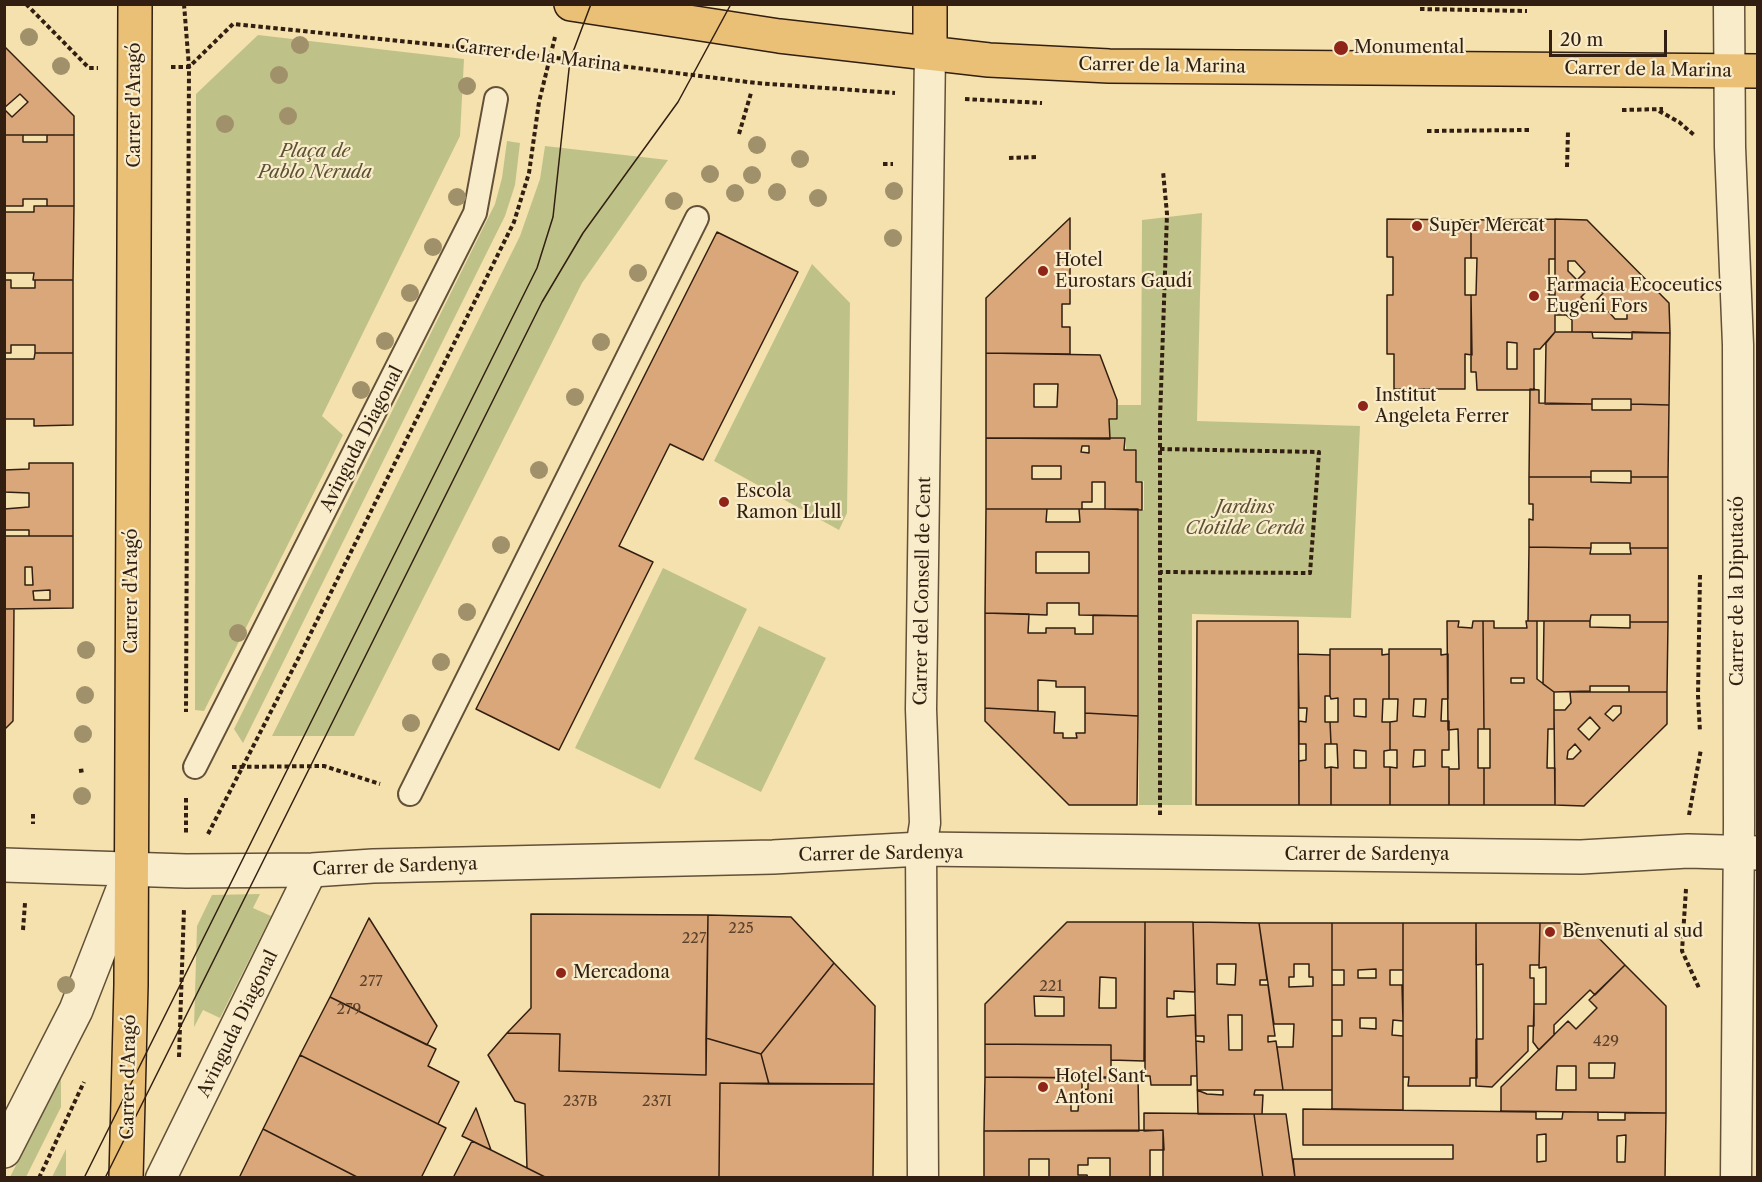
<!DOCTYPE html>
<html>
<head>
<meta charset="utf-8">
<style>
  body { margin:0 }
  #map { position:relative; width:1762px; height:1182px; overflow:hidden; background:#f5e1ae; font-family:"Libre Caslon Text",serif }
  canvas { display:block }
  .frame { position:absolute; inset:0; border:6px solid #321f11; pointer-events:none }
  .scale { position:absolute; left:1549px; top:30px; width:118px; height:27px; box-sizing:border-box; border:3px solid #321f11; border-top:0; padding-left:8px; font-size:18px; line-height:21px; white-space:nowrap; color:#321f11; -webkit-text-stroke:4px #f8ecca; paint-order:stroke }
</style>
</head>
<body>
<div id="map">
<canvas width="1762" height="1182"></canvas>
<div class="frame"></div>
<div class="scale">20 m</div>
</div>
<script>
const c = document.querySelector('canvas').getContext('2d');
c.lineJoin = 'round';
function fill(path, color) { c.fillStyle = color; c.fill(path, 'evenodd'); }
const shape = rows => new Path2D(rows.map(r => 'M' + r).join(''));
function stroke(path, color, width, dash) { c.strokeStyle = color; c.lineWidth = width; c.lineCap = dash ? 'butt' : 'round'; c.setLineDash(dash || []); c.stroke(path); }
function drawText(font, color, halo, rows, align = 'center') {
  c.font = font + ' "Libre Caslon Text",serif'; c.lineWidth = 4.5; c.setLineDash([]); c.textBaseline = 'middle'; c.strokeStyle = halo; c.fillStyle = color; for (const [text, x, y, turn = 0] of rows) {
    c.save(); c.translate(x, y); c.rotate((+turn || 0) * Math.PI / 180); c.textAlign = isNaN(turn) ? turn : align; if (halo) c.strokeText(text, 0, 0); c.fillText(text, 0, 0); c.restore();
  }
}
fill(shape([
  [258,35,464,59,460,136,322,416,343,435,204,711,195,710,196,94],
  [507,141,520,143,515,185,505,216,243,743,234,729,495,204,502,178],
  [545,146,668,160,582,283,354,736,272,736,520,236,540,179],
  [1202,213,1197,421,1360,426,1351,618,1192,614,1192,805,1139,805,1139,511,1144,510,1144,481,1137,481,1137,449,1126,449,1126,437,1110,437,1110,420,1118,420,1118,405,1141,405,1142,220],
  [812,264,850,303,847,513,839,530,714,461],
  [663,568,747,609,660,789,575,748],
  [759,626,826,658,761,792,694,759],
  [260,894,253,908,271,916,220,1018,203,1010,194,1027,197,926,212,895],
  [61,1076,61,1107,26,1177,10,1177],
  [66,1149,66,1177,52,1177]
]), '#bfc288');
const building = shape([
  [4,46,74,116,74,135,4,135,4,109,12,117,28,102,20,94,4,108,4,46],
  [4,135,23,135,23,142,47,142,47,135,74,135,74,206,47,206,47,199,23,199,23,206,4,206,4,135],
  [34,206,74,206,73,280,33,280,34,273,4,273,4,208,5,212,34,212,34,206],
  [1070,218,1070,304,1062,304,1062,327,1070,327,1070,354,986,353,986,298,1070,218],
  [1387,219,1471,220,1471,258,1465,258,1465,295,1471,295,1472,355,1465,354,1465,389,1394,389,1394,354,1387,354,1387,295,1393,295,1393,257,1387,257,1387,219],
  [1555,219,1555,259,1549,259,1549,295,1555,295,1555,332,1540,349,1534,349,1534,390,1477,390,1476,372,1471,372,1471,295,1476,295,1477,258,1471,258,1471,220,1555,219],
  [1507,342,1517,343,1517,369,1507,369,1507,342],
  [1555,219,1587,220,1669,303,1670,333,1572,332,1572,320,1566,315,1555,315,1555,219],
  [1568,261,1575,261,1585,272,1577,280,1568,271,1568,261],
  [1594,284,1603,293,1590,307,1581,297,1594,284],
  [1617,304,1627,314,1627,319,1615,319,1609,312,1617,304],
  [717,232,798,272,703,460,670,444,619,546,653,562,559,750,476,709,717,232],
  [4,280,11,280,11,288,35,288,35,280,73,280,73,353,35,353,35,345,11,345,11,353,4,353,4,280],
  [1555,332,1592,332,1593,338,1632,339,1632,332,1670,333,1669,405,1631,404,1631,399,1592,399,1592,404,1545,404,1546,343,1555,332],
  [35,353,73,353,73,425,34,426,34,419,4,419,4,359,34,359,35,353],
  [986,353,1100,355,1117,400,1117,419,1109,419,1110,439,986,438,986,353],
  [1034,384,1058,384,1057,407,1034,407,1034,384],
  [1530,389,1539,390,1539,403,1592,404,1592,410,1631,410,1631,404,1669,405,1668,477,1631,477,1631,471,1591,471,1591,477,1529,477,1530,389],
  [986,438,1125,438,1124,450,1136,450,1136,482,1142,482,1142,510,1105,509,1105,482,1092,482,1092,502,1082,502,1082,509,986,509,986,438],
  [1082,446,1089,446,1089,453,1081,452,1082,446],
  [1032,466,1061,466,1061,479,1032,479,1032,466],
  [29,463,73,463,73,536,29,536,29,530,4,530,4,509,29,507,29,493,4,492,4,470,29,469,29,463],
  [1529,477,1591,477,1591,482,1631,483,1631,477,1668,477,1668,548,1630,548,1630,543,1591,543,1591,548,1529,547,1529,519,1533,520,1533,504,1529,504,1529,477],
  [986,509,1047,509,1046,522,1080,522,1079,509,1138,509,1138,616,1079,615,1079,603,1047,603,1047,615,985,613,986,509],
  [1036,552,1089,552,1089,573,1036,573,1036,552],
  [4,536,73,536,73,608,4,609,4,536],
  [25,567,32,567,33,585,25,585,25,567],
  [50,590,50,600,34,600,33,591,50,590],
  [1529,547,1591,548,1590,554,1631,554,1630,548,1668,548,1668,622,1630,622,1630,615,1591,615,1590,621,1528,621,1529,547],
  [4,609,14,609,13,721,4,730,4,609],
  [985,613,1029,614,1028,633,1046,633,1046,628,1075,628,1075,634,1093,634,1093,615,1138,616,1138,716,1085,713,1085,687,1056,687,1056,681,1038,680,1038,711,985,708,985,613],
  [1197,621,1298,621,1299,805,1196,805,1197,621],
  [1447,621,1459,621,1458,627,1472,628,1473,621,1483,621,1484,729,1478,729,1478,768,1484,768,1484,805,1449,805,1449,769,1459,769,1458,729,1448,730,1447,621],
  [1483,621,1494,621,1494,628,1527,628,1526,621,1537,621,1537,679,1554,692,1554,729,1548,729,1547,768,1555,768,1555,805,1484,805,1484,768,1490,768,1490,729,1484,729,1483,621],
  [1511,678,1524,678,1524,683,1511,683,1511,678],
  [1544,621,1590,621,1590,627,1630,628,1630,622,1668,622,1667,692,1629,692,1629,686,1590,686,1590,691,1554,692,1543,684,1544,621],
  [1330,649,1382,649,1382,655,1389,654,1389,699,1383,699,1382,722,1390,722,1390,750,1384,751,1384,767,1390,767,1390,805,1331,805,1331,767,1338,768,1337,744,1331,744,1330,722,1338,722,1338,698,1331,699,1330,696,1330,649],
  [1354,699,1366,699,1366,717,1354,716,1354,699],
  [1354,750,1366,751,1366,768,1354,768,1354,750],
  [1389,649,1441,649,1441,655,1448,654,1448,699,1442,699,1441,721,1449,721,1449,750,1442,750,1442,767,1449,767,1449,805,1390,805,1390,767,1397,768,1397,750,1390,750,1390,722,1397,721,1398,699,1389,699,1389,649],
  [1414,699,1426,699,1425,717,1413,716,1414,699],
  [1414,750,1425,750,1425,766,1413,767,1414,750],
  [1298,654,1330,655,1330,696,1325,696,1325,722,1330,722,1331,744,1325,744,1325,768,1331,767,1331,805,1299,805,1299,761,1306,760,1306,744,1299,744,1299,721,1306,722,1307,708,1299,708,1298,654],
  [1570,692,1667,692,1667,724,1584,806,1555,805,1554,710,1565,710,1571,703,1570,692],
  [1613,706,1621,706,1621,713,1613,721,1605,714,1613,706],
  [1590,717,1600,728,1589,740,1578,729,1590,717],
  [1575,744,1581,751,1573,759,1567,759,1568,751,1575,744],
  [985,708,1055,712,1054,733,1063,733,1063,738,1077,738,1076,733,1085,733,1085,713,1138,716,1137,805,1069,805,985,721,985,708],
  [531,914,708,915,706,1075,559,1071,560,1034,507,1033,531,1008,531,914],
  [708,915,791,917,834,963,761,1054,706,1038,708,915],
  [369,918,437,1026,427,1045,330,997,369,918],
  [1067,922,1145,922,1144,1061,1111,1060,1111,1045,985,1044,985,1004,1067,922],
  [1100,977,1116,978,1116,1008,1099,1008,1100,977],
  [1034,996,1064,997,1064,1016,1035,1016,1034,996],
  [1145,922,1193,922,1195,992,1174,991,1174,999,1167,998,1167,1017,1195,1015,1197,1076,1191,1076,1191,1085,1151,1085,1150,1076,1145,1076,1145,922],
  [1193,922,1259,923,1267,980,1260,980,1260,985,1268,985,1275,1036,1268,1036,1268,1042,1276,1041,1283,1090,1255,1090,1254,1095,1263,1095,1262,1114,1198,1114,1196,1041,1204,1042,1204,1036,1196,1036,1193,922],
  [1217,964,1236,964,1235,985,1217,984,1217,964],
  [1228,1015,1242,1015,1242,1050,1229,1050,1228,1015],
  [1197,1090,1223,1090,1223,1095,1207,1094,1197,1090],
  [1259,923,1332,923,1332,1090,1283,1090,1277,1047,1293,1047,1294,1024,1274,1024,1259,923],
  [1294,964,1309,964,1309,977,1313,977,1313,986,1289,987,1289,977,1294,977,1294,964],
  [1332,923,1403,923,1403,970,1390,970,1390,985,1402,985,1403,1021,1393,1020,1392,1035,1403,1036,1403,1110,1332,1109,1332,1036,1342,1036,1342,1020,1332,1020,1332,985,1344,985,1344,970,1332,970,1332,923],
  [1376,969,1376,978,1358,978,1358,970,1376,969],
  [1360,1018,1376,1018,1376,1029,1360,1028,1360,1018],
  [1403,923,1476,923,1477,1078,1470,1078,1470,1086,1408,1086,1409,1077,1403,1077,1403,923],
  [1476,923,1540,923,1539,965,1530,965,1530,978,1534,978,1534,1026,1528,1026,1528,1051,1492,1087,1476,1086,1476,1039,1483,1039,1483,964,1476,965,1476,923],
  [1540,923,1575,923,1592,931,1625,965,1595,995,1590,990,1554,1025,1554,1035,1539,1050,1533,1042,1534,1004,1546,1004,1546,967,1539,968,1540,923],
  [834,963,875,1006,874,1084,769,1084,761,1054,834,963],
  [1625,965,1666,1006,1666,1113,1501,1111,1501,1087,1568,1021,1576,1029,1597,1008,1589,1000,1625,965],
  [1589,1063,1615,1063,1614,1078,1589,1078,1589,1063],
  [1557,1066,1576,1066,1576,1090,1556,1090,1557,1066],
  [330,997,436,1049,428,1066,459,1082,438,1124,300,1055,330,997],
  [507,1033,560,1034,559,1071,706,1075,706,1038,761,1054,769,1084,720,1083,719,1178,547,1178,527,1168,525,1104,515,1101,488,1055,507,1033],
  [985,1044,1111,1045,1111,1078,985,1077,985,1044],
  [300,1055,446,1128,421,1178,359,1178,263,1129,300,1055],
  [985,1077,1082,1078,1082,1090,1088,1089,1088,1077,1138,1077,1139,1131,984,1131,985,1077],
  [1071,1098,1079,1098,1078,1111,1071,1111,1071,1098],
  [720,1083,874,1084,873,1178,719,1178,720,1083],
  [476,1108,491,1150,462,1136,476,1108],
  [1303,1109,1536,1112,1536,1119,1562,1119,1563,1112,1598,1112,1598,1120,1625,1120,1625,1113,1666,1113,1665,1178,1295,1178,1293,1159,1453,1159,1453,1145,1303,1145,1303,1109],
  [1546,1134,1546,1161,1537,1162,1537,1135,1546,1134],
  [1626,1135,1625,1162,1617,1162,1617,1136,1626,1135],
  [1144,1113,1254,1114,1263,1178,1163,1178,1163,1130,1144,1131,1144,1113],
  [1254,1114,1286,1114,1295,1178,1263,1178,1254,1114],
  [263,1129,359,1178,239,1178,263,1129],
  [1163,1130,1164,1150,1150,1150,1150,1178,1110,1178,1110,1158,1088,1158,1088,1165,1078,1165,1078,1175,1087,1175,1088,1178,1049,1178,1049,1159,1029,1159,1029,1178,984,1178,984,1131,1163,1130],
  [472,1141,491,1150,547,1178,453,1178,472,1141]
]);
fill(building, '#daa77a');
stroke(building, '#321f11', 1.5);
const pedestrian = shape([
  [195,767,475,213,496,99],
  [410,794,697,218]
]);
const minor = shape([
  [1729,4,1730,147,1738,345,1739,826,1736,1178],
  [161,1178,312,870],
  [923,1178,921,849,925,823,921,709,930,52]
]);
const tertiary = shape([
  [4,865,186,871,312,870,373,866,773,857,921,849,1581,857,1688,851,1758,853],
  [4,1151,76,1010,131,869]
]);
const primary = shape([
  [571,4,779,36,989,60,1109,66,1758,71],
  [930,52,930,4],
  [126,1178,131,985,135,4]
]);
stroke(pedestrian, '#635038', 26);
stroke(minor, '#635038', 33);
stroke(tertiary, '#635038', 36);
stroke(primary, '#321f11', 36);
stroke(shape([
  [26,4,89,68,98,68],
  [184,4,189,67,186,712],
  [1420,9,1527,11],
  [171,67,189,67,233,24,509,52,756,83,895,93],
  [965,99,1042,103],
  [1622,110,1663,109],
  [1659,111,1679,122,1694,135],
  [1427,131,1529,130],
  [739,134,751,93],
  [1009,158,1037,157],
  [883,164,893,164],
  [1567,167,1568,132],
  [1160,449,1319,452,1310,573,1160,572],
  [1700,575,1698,696,1700,732],
  [232,767,324,766,380,784],
  [79,771,86,770],
  [186,798,186,835],
  [33,814,33,824],
  [1160,815,1160,419,1167,214,1163,171],
  [1689,815,1701,749],
  [208,834,298,659,514,222,529,173,539,102,555,37],
  [1686,889,1682,951,1699,988],
  [23,930,25,903],
  [179,1057,184,908],
  [39,1178,84,1082]
]), '#321f11', 4, [4.5, 3]);
stroke(pedestrian, '#f8ecca', 22);
stroke(minor, '#f8ecca', 30);
stroke(tertiary, '#f8ecca', 33);
stroke(primary, '#eac077', 33);
stroke(shape([
  [84,1178,537,268,553,217,570,60,591,4],
  [105,1178,542,302,583,233,678,102,731,4]
]), '#321f11', 1.5);
c.fillStyle = '#a1916b';
for (const [x, y] of [
  [29,37],
  [300,45],
  [61,66],
  [279,75],
  [467,86],
  [288,116],
  [225,124],
  [757,145],
  [800,159],
  [710,174],
  [752,175],
  [894,191],
  [777,192],
  [735,193],
  [457,197],
  [818,198],
  [674,201],
  [893,238],
  [433,247],
  [638,273],
  [410,293],
  [385,341],
  [601,342],
  [361,390],
  [575,397],
  [539,470],
  [501,545],
  [467,612],
  [238,633],
  [86,650],
  [441,662],
  [85,695],
  [411,723],
  [83,734],
  [82,796],
  [66,985]
]) { c.beginPath(); c.arc(x, y, 9, 0, 2 * Math.PI); c.fill(); }
for (const [x, y, r, color] of [
  [1341,48,8,"#8f2418"],
  [1417,226,6,"#8f2418"],
  [1043,271,6,"#8f2418"],
  [1534,296,6,"#8f2418"],
  [1363,406,6,"#8f2418"],
  [724,502,6,"#8f2418"],
  [1550,932,6,"#8f2418"],
  [561,973,6,"#8f2418"],
  [1043,1087,6,"#8f2418"]
]) { const dot = new Path2D(); dot.arc(x, y, r, 0, 2 * Math.PI); c.fillStyle = color; c.fill(dot); stroke(dot, '#f8ecca', 2); }
drawText('15px', '#5c412b', null, [
  ["225",741,929],
  ["227",694,939],
  ["277",371,982],
  ["221",1051,987],
  ["279",349,1010],
  ["429",1606,1042],
  ["237B",580,1102],
  ["237I",657,1102]
]);
drawText('18px', '#321f11', '#f8ecca', [
  ["Monumental",1354,48],
  ["Super Mercat",1429,226],
  ["Hotel",1055,261],
  ["Eurostars Gaudí",1055,282],
  ["Farmacia Ecoceutics",1546,286],
  ["Eugeni Fors",1546,307],
  ["Institut",1375,396],
  ["Angeleta Ferrer",1375,417],
  ["Escola",736,492],
  ["Ramon Llull",736,513],
  ["Benvenuti al sud",1562,932],
  ["Mercadona",573,973],
  ["Hotel Sant",1055,1077],
  ["Antoni",1055,1098]
], 'left');
drawText('18px', '#321f11', '#f8ecca', [
  ["Carrer de la Marina",538,56,7],
  ["Carrer de la Marina",1162,66,1],
  ["Carrer de la Marina",1648,70,1],
  ["Carrer d'Aragó",135,105,-90],
  ["Avinguda Diagonal",362,439,-63],
  ["Carrer d'Aragó",132,591,-90],
  ["Carrer del Consell de Cent",923,591,-89],
  ["Carrer de la Diputació",1738,591,-90],
  ["Carrer de Sardenya",881,854,-1],
  ["Carrer de Sardenya",1367,855],
  ["Carrer de Sardenya",395,867,-2],
  ["Avinguda Diagonal",238,1024,-64],
  ["Carrer d'Aragó",129,1077,-89]
]);
drawText('italic 18px', '#5c5035', '#f8ecca', [
  ["Plaça de",315,152],
  ["Pablo Neruda",315,173],
  ["Jardins",1245,508],
  ["Clotilde Cerdà",1245,529]
]);
</script>
</body>
</html>
